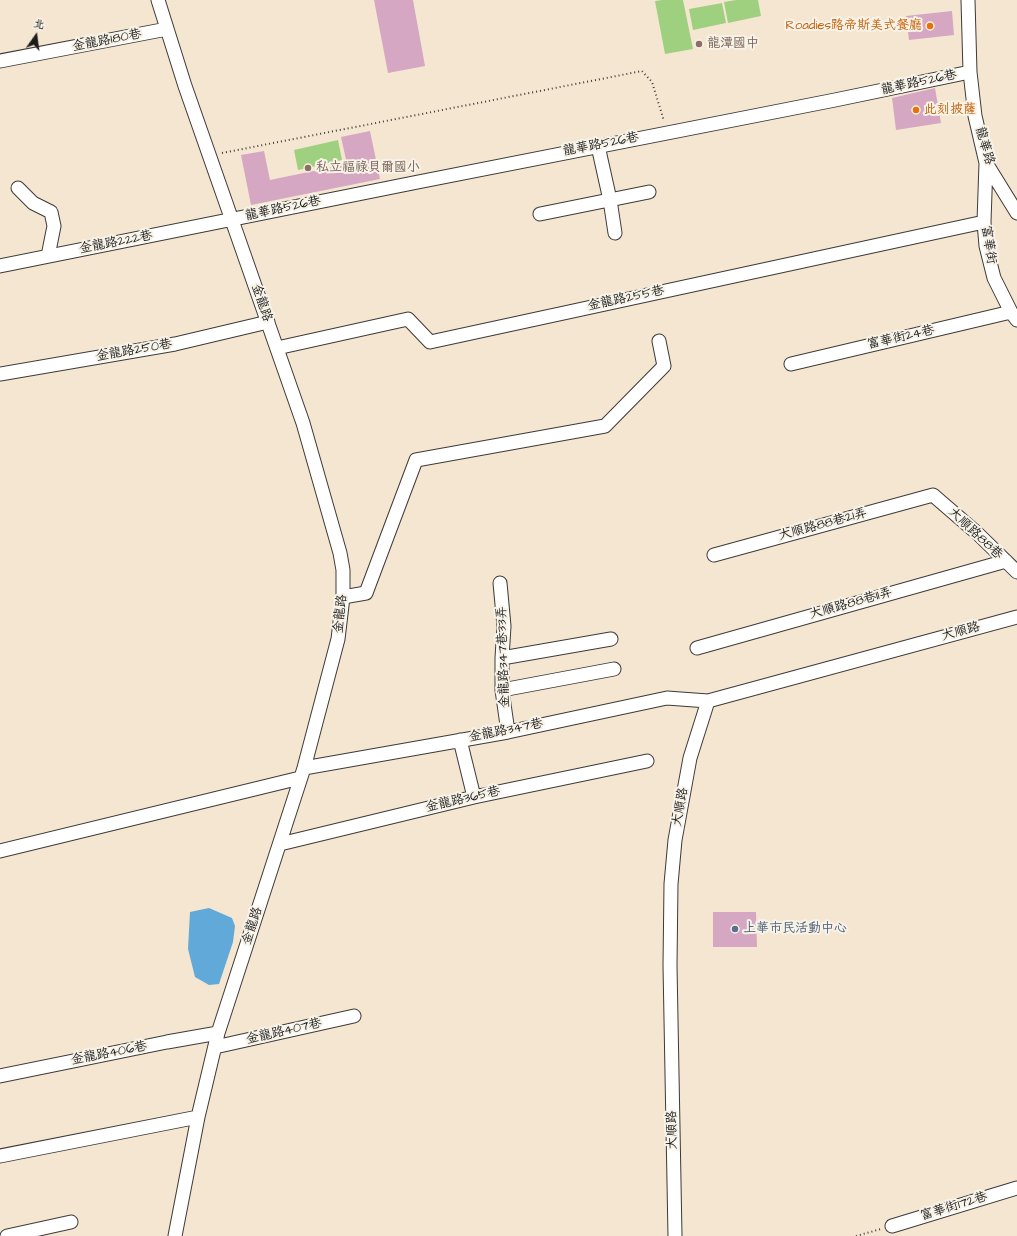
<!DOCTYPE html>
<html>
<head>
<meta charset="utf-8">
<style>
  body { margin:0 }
  #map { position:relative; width:1017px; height:1236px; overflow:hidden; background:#f5e6d1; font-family:"Architects Daughter","LXGW WenKai TC",sans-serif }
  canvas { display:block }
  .north { position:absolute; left:16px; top:16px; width:40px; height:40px; -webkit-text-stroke:3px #f7f3e8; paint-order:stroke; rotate:14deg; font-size:11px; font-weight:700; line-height:16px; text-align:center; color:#1c1c1c }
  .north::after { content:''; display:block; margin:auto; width:14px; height:18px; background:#1c1c1c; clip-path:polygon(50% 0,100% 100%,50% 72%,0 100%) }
</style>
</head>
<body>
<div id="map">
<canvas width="1017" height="1236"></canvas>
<div class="north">北</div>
</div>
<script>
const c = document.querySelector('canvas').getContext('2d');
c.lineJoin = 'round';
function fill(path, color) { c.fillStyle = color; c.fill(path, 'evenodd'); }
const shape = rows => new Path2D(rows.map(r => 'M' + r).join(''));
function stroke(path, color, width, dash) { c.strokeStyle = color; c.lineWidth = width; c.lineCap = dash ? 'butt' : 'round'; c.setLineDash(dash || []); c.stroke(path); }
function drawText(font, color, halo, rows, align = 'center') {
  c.font = font + ' "Architects Daughter","LXGW WenKai TC",sans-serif'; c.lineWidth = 4; c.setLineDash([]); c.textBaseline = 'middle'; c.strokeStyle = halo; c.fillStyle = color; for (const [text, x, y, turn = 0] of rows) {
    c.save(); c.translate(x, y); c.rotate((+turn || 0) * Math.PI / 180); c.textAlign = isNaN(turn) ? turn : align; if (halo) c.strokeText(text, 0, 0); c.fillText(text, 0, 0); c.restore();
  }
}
fill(shape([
  [662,0,683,0,693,49,665,54,655,1],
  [736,0,758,0,761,16,728,23,724,2],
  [722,3,726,23,693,30,689,9],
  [338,140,342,160,298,170,294,150]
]), '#9fd080');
fill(shape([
  [209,908,232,918,235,926,233,942,219,984,209,985,195,977,188,949,190,912]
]), '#60a9d8');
fill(shape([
  [374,0,413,0,425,66,388,73],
  [952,11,954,35,909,40,906,16],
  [935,88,941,123,896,130,892,98],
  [370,131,380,179,251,205,241,155,264,151,270,180,347,164,341,137],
  [713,912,756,912,757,947,713,947]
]), '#d5a7c2');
const minor = shape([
  [158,0,185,86,303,423,340,553,343,570,343,597,338,639,304,768,218,1033,198,1117,175,1236],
  [968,0,970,72,975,116,986,163,1017,213],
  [0,61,167,29],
  [598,146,610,200,615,233],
  [986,163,984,222,986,246,994,278,1011,312,1017,320],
  [18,188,33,203,51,212,54,226,48,256],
  [540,214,649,192],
  [0,266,418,182,835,100,970,72],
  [277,348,408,319,430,342,984,222],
  [791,364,1011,312],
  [0,374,175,344,268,322],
  [714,555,933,495,977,533,1017,572],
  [500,583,504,626,502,658,502,690,508,732],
  [343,597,366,593,416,460,605,426,664,366,659,341],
  [697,648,1006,561],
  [502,658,611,639],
  [502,690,614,669],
  [460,740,474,797],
  [304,768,508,732,667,698,708,701],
  [280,844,474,797,647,761],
  [0,851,300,778],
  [215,1047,354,1016],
  [0,1076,167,1042,218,1033],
  [0,1156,198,1117],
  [892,1226,1017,1188],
  [7,1236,71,1222],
  [675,1236,670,965,671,884,675,840,690,758,708,701,1017,617]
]);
stroke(minor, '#3d3a37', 15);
stroke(shape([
  [222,153,642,71,652,82,664,121],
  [856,1236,881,1229]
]), '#3d3a37', 2, [1, 3]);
stroke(minor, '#fff', 13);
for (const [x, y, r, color] of [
  [930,26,4,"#e8710a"],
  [699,44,4,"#8d6e63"],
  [916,110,4,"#e8710a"],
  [308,168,4,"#8d6e63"],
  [735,929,4,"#5c6f8a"]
]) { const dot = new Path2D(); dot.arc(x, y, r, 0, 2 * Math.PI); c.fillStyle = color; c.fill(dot); stroke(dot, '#f7f3e8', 1.5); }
drawText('13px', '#c56008', '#f7f3e8', [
  ["Roadies路帝斯美式餐廳",922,26],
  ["此刻披薩",924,110,"left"]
], 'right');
drawText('13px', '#1c1c1c', '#f7f3e8', [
  ["金龍路180巷",107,41,-11],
  ["龍華路526巷",919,83,-12],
  ["龍華路526巷",601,145,-11],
  ["龍華路",984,146,74],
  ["龍華路526巷",283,209,-12],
  ["金龍路222巷",116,243,-11],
  ["富華街",988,245,81],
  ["金龍路255巷",626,299,-12],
  ["金龍路",261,303,71],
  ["富華街24巷",901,338,-13],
  ["金龍路250巷",134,351,-10],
  ["大順路88巷21弄",823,525,-15],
  ["大順路88巷",975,534,43],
  ["大順路88巷11弄",851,604,-16],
  ["金龍路",341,614,-84],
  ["大順路",961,632,-15],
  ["金龍路347巷33弄",504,657,-92],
  ["金龍路347巷",506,731,-11],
  ["金龍路365巷",463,800,-13],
  ["大順路",681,807,-80],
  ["金龍路",253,926,-72],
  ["金龍路407巷",284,1032,-13],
  ["金龍路406巷",109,1054,-11],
  ["大順路",673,1130,-91],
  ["富華街172巷",954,1207,-17]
]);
drawText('13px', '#785e54', '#f7f3e8', [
  ["龍潭國中",707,44],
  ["私立福祿貝爾國小",316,168]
], 'left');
drawText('13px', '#4e5e75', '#f7f3e8', [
  ["上華市民活動中心",743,929]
], 'left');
</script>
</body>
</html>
